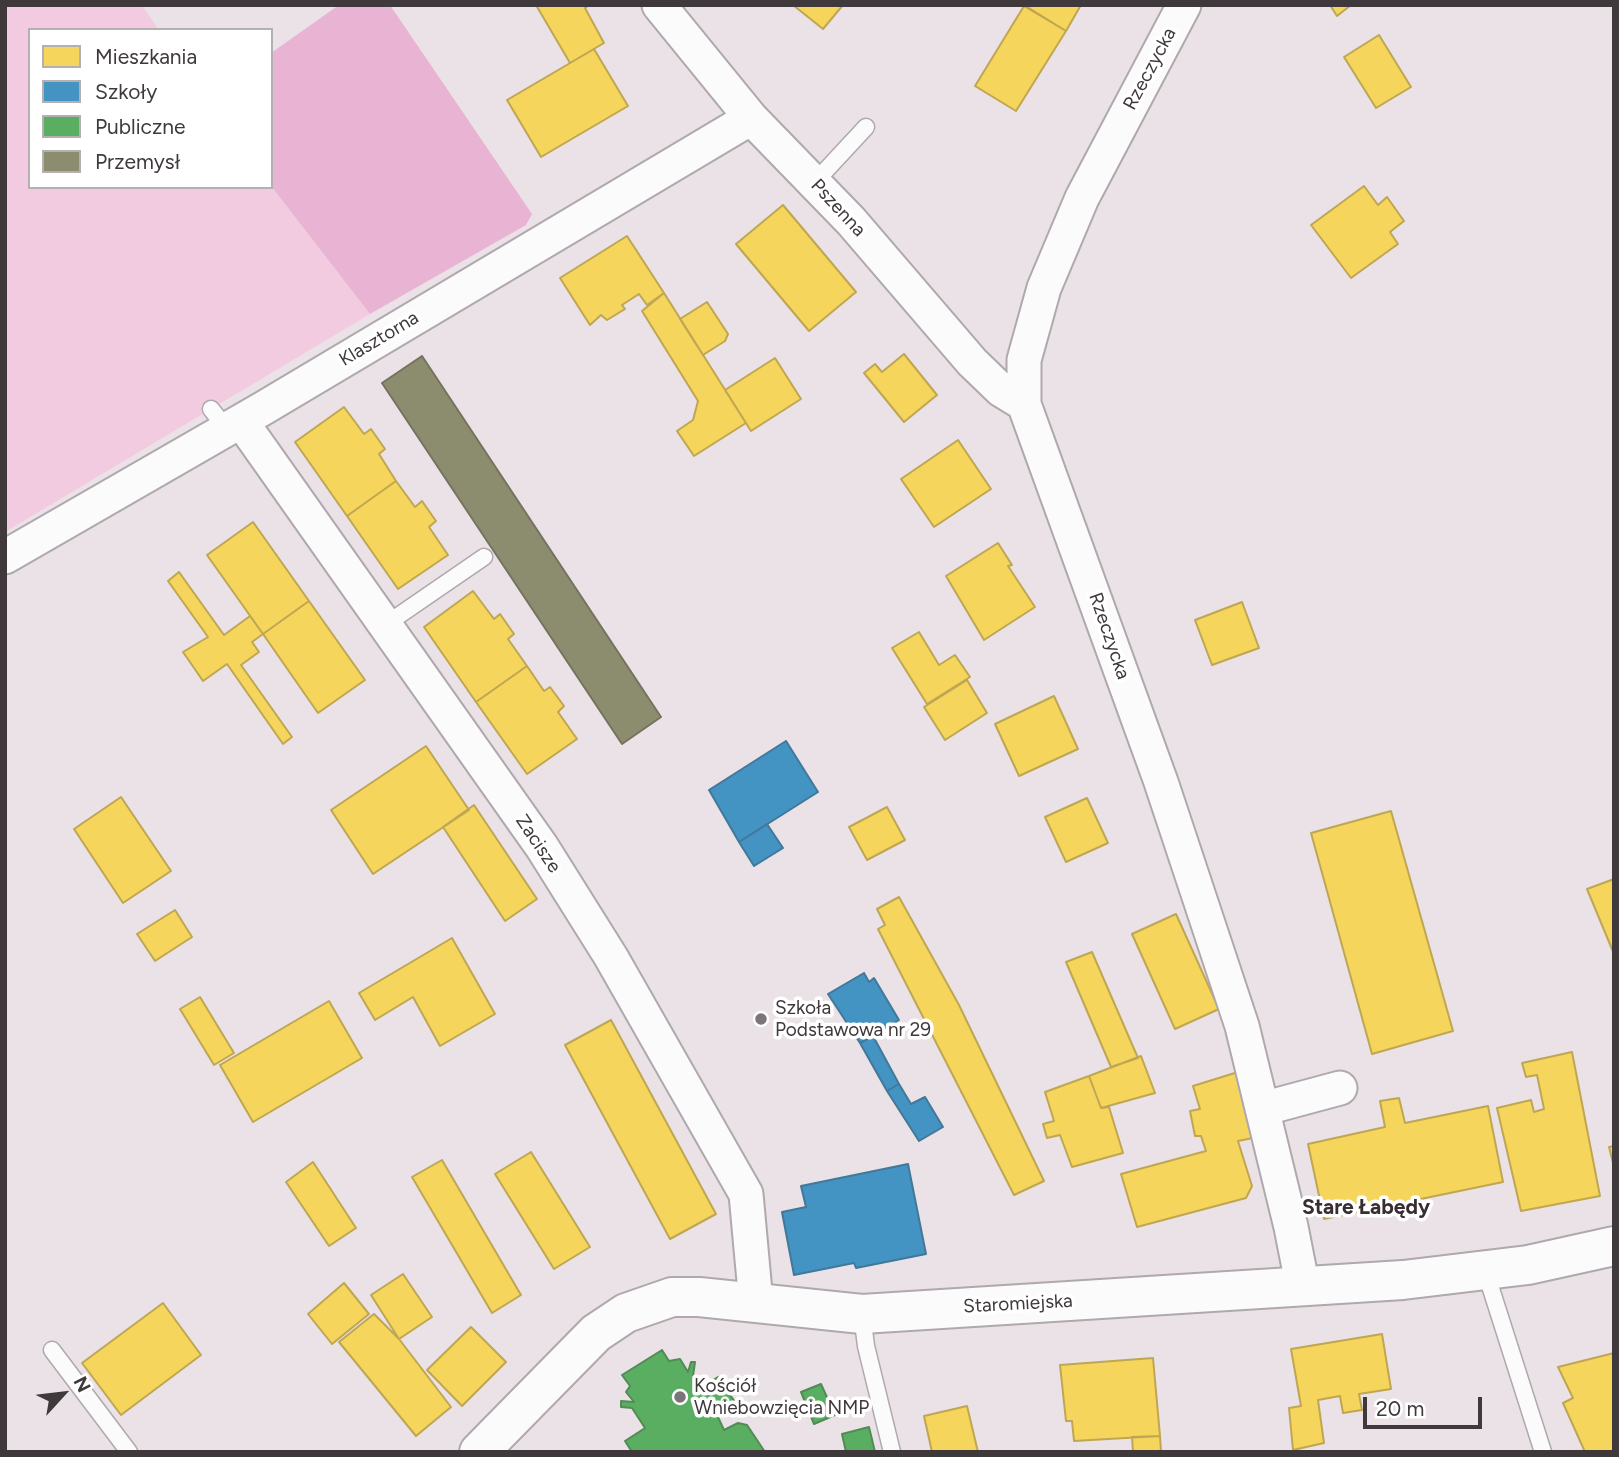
<!DOCTYPE html>
<html>
<head>
<meta charset="utf-8">
<style>
  body { margin:0 }
  #map { position:relative; width:1619px; height:1457px; overflow:hidden; background:#eae2e6; font-family:Figtree,sans-serif }
  canvas { display:block }
  .frame { position:absolute; inset:0; border:7px solid #3f393c; pointer-events:none }
  .legend { position:absolute; left:28px; top:28px; width:245px; height:161px; box-sizing:border-box; background:#fff; border:2px solid #b2b0b1; margin:0; padding:9px 12px; list-style:none; font-size:21px; color:#3f393c }
  .legend li { display:flex; align-items:center; gap:14px; height:35px }
  .legend b { width:35px; border:2px solid #b2b0b1 }
  .north { position:absolute; left:28px; top:1359px; width:70px; height:70px; -webkit-text-stroke:5px #fff; paint-order:stroke; rotate:63deg; font-size:19px; font-weight:700; line-height:28px; text-align:center; color:#3f393c }
  .north::after { content:''; display:block; margin:auto; width:24px; height:32px; background:#3f393c; clip-path:polygon(50% 0,100% 100%,50% 72%,0 100%) }
  .scale { position:absolute; left:1363px; top:1397px; width:119px; height:32px; box-sizing:border-box; border:4px solid #3f393c; border-top:0; padding-left:9px; font-size:21px; line-height:24px; white-space:nowrap; color:#3f393c; -webkit-text-stroke:5px #fff; paint-order:stroke }
</style>
</head>
<body>
<div id="map">
<canvas width="1619" height="1457"></canvas>
<div class="frame"></div>
<ul class="legend">
<li><b style="height:19px;background:#f6d55c"></b>Mieszkania</li>
<li><b style="height:19px;background:#4393c3"></b>Szkoły</li>
<li><b style="height:19px;background:#5aae61"></b>Publiczne</li>
<li><b style="height:19px;background:#8c8c6e"></b>Przemysł</li>
</ul>
<div class="north">N</div>
<div class="scale">20 m</div>
</div>
<script>
const c = document.querySelector('canvas').getContext('2d');
c.lineJoin = 'round';
function fill(path, color) { c.fillStyle = color; c.fill(path, 'evenodd'); }
const shape = rows => new Path2D(rows.map(r => 'M' + r).join(''));
function stroke(path, color, width, dash) { c.strokeStyle = color; c.lineWidth = width; c.lineCap = dash ? 'butt' : 'round'; c.setLineDash(dash || []); c.stroke(path); }
function drawText(font, color, halo, rows, align = 'center') {
  c.font = font + ' Figtree,sans-serif'; c.lineWidth = 7; c.setLineDash([]); c.textBaseline = 'middle'; c.strokeStyle = halo; c.fillStyle = color; for (const [text, x, y, turn = 0] of rows) {
    c.save(); c.translate(x, y); c.rotate((+turn || 0) * Math.PI / 180); c.textAlign = isNaN(turn) ? turn : align; if (halo) c.strokeText(text, 0, 0); c.fillText(text, 0, 0); c.restore();
  }
}
fill(shape([
  [5,5,142,5,159,30,30,30,30,187,271,186,370,314,5,532]
]), '#f2cbe0');
fill(shape([
  [339,5,390,5,532,214,526,225,370,314,271,186,271,53]
]), '#e9b4d3');
const homes = shape([
  [536,5,589,5,585,8,604,43,570,63,536,5],
  [793,5,843,5,823,29,793,5],
  [1024,5,1081,5,1066,31,1024,5],
  [1330,5,1351,5,1337,16,1330,5],
  [1024,6,1066,31,1016,111,975,86,1024,6],
  [1379,35,1411,87,1376,108,1344,57,1379,35],
  [594,49,628,106,541,157,507,100,594,49],
  [1364,186,1378,205,1387,197,1404,221,1390,232,1398,244,1351,278,1311,225,1364,186],
  [783,205,856,292,809,331,736,244,783,205],
  [627,236,664,293,647,305,639,294,622,305,625,309,607,320,601,315,590,325,560,278,627,236],
  [664,293,746,423,694,456,677,431,693,420,698,401,642,311,664,293],
  [707,302,728,334,725,341,703,355,680,319,707,302],
  [904,354,937,395,904,422,864,373,875,364,882,372,904,354],
  [775,358,801,399,751,431,725,390,775,358],
  [344,407,364,434,371,429,385,449,379,454,396,481,347,516,295,442,344,407],
  [958,440,991,489,934,527,901,479,958,440],
  [396,481,415,507,422,501,436,521,429,527,448,555,398,589,347,516,396,481],
  [253,522,309,601,263,634,207,555,253,522],
  [998,543,1012,565,1008,566,1035,607,984,640,946,576,998,543],
  [179,572,224,635,250,616,263,634,252,642,259,652,241,665,292,737,283,744,227,664,203,681,183,652,208,637,168,581,179,572],
  [473,591,494,619,500,614,514,634,508,639,527,666,476,702,424,627,473,591],
  [309,601,365,680,318,713,263,634,309,601],
  [1242,602,1259,648,1212,665,1195,620,1242,602],
  [919,632,939,665,955,655,970,677,927,704,892,648,919,632],
  [527,666,544,691,550,687,564,706,558,712,577,739,527,774,476,702,527,666],
  [967,680,987,713,945,740,924,707,967,680],
  [1054,696,1078,749,1019,776,995,724,1054,696],
  [426,746,469,810,373,874,331,810,426,746],
  [121,797,171,871,123,903,74,829,121,797],
  [1087,798,1108,843,1066,862,1045,817,1087,798],
  [474,805,537,899,505,921,443,827,474,805],
  [887,807,905,840,867,860,849,827,887,807],
  [1391,811,1453,1031,1372,1054,1311,833,1391,811],
  [1614,879,1614,954,1587,889,1614,879],
  [899,897,959,1005,1044,1181,1014,1195,878,929,885,925,877,909,899,897],
  [175,910,192,937,155,961,137,934,175,910],
  [1176,914,1219,1009,1175,1029,1132,934,1176,914],
  [452,938,495,1014,440,1046,413,997,375,1020,359,993,452,938],
  [1092,952,1138,1058,1111,1067,1066,962,1092,952],
  [200,997,234,1053,214,1065,180,1009,200,997],
  [329,1001,362,1058,253,1122,220,1065,329,1001],
  [611,1020,716,1214,670,1239,565,1045,611,1020],
  [1572,1052,1600,1196,1521,1211,1497,1108,1531,1100,1534,1112,1544,1109,1537,1075,1526,1077,1522,1063,1572,1052],
  [1141,1056,1155,1093,1101,1108,1089,1076,1141,1056],
  [1238,1072,1253,1138,1238,1141,1252,1186,1246,1198,1137,1227,1121,1174,1206,1151,1201,1136,1195,1136,1190,1111,1200,1109,1193,1086,1238,1072],
  [1089,1076,1101,1108,1109,1107,1123,1153,1072,1167,1060,1135,1047,1138,1043,1124,1054,1121,1045,1092,1089,1076],
  [1399,1098,1405,1123,1488,1106,1503,1182,1324,1219,1308,1144,1385,1127,1380,1101,1399,1098],
  [1614,1146,1614,1167,1609,1147,1614,1146],
  [531,1152,590,1247,554,1269,495,1174,531,1152],
  [442,1160,521,1295,492,1313,412,1177,442,1160],
  [313,1162,356,1228,329,1246,286,1182,313,1162],
  [403,1274,432,1317,399,1339,371,1295,403,1274],
  [344,1283,369,1314,332,1344,308,1314,344,1283],
  [163,1303,201,1355,121,1415,82,1363,163,1303],
  [374,1314,399,1339,451,1407,416,1436,339,1342,374,1314],
  [471,1327,506,1362,462,1406,427,1370,471,1327],
  [1382,1334,1391,1389,1359,1394,1362,1410,1343,1413,1340,1396,1318,1400,1324,1443,1293,1450,1289,1408,1301,1406,1291,1349,1382,1334],
  [1614,1353,1614,1452,1585,1452,1563,1403,1573,1398,1558,1367,1614,1353],
  [1153,1358,1160,1436,1074,1441,1072,1421,1066,1421,1060,1365,1153,1358],
  [967,1406,978,1452,932,1452,924,1416,967,1406],
  [1160,1436,1161,1452,1133,1452,1132,1437,1160,1436]
]);
fill(homes, '#f6d55c');
stroke(homes, '#bfa652', 2);
const schools = shape([
  [786,741,818,792,739,842,709,790,786,741],
  [767,824,783,848,754,866,739,842,767,824],
  [864,973,869,982,874,978,899,1020,860,1043,828,994,864,973],
  [873,1036,899,1084,887,1091,860,1043,873,1036],
  [899,1084,911,1104,925,1097,943,1127,919,1141,887,1091,899,1084],
  [908,1164,926,1254,856,1268,854,1263,794,1275,782,1212,806,1207,801,1186,908,1164]
]);
fill(schools, '#4393c3');
stroke(schools, '#42789a', 2);
const public = shape([
  [662,1350,669,1361,680,1359,688,1372,691,1362,695,1362,693,1376,700,1388,718,1377,737,1405,718,1417,724,1430,738,1423,747,1425,765,1452,632,1452,625,1441,645,1428,632,1408,621,1407,621,1401,634,1402,626,1392,630,1386,622,1375,662,1350],
  [821,1384,835,1415,814,1424,801,1392,821,1384],
  [869,1427,875,1452,846,1452,842,1434,869,1427]
]);
fill(public, '#5aae61');
stroke(public, '#528b56', 2);
const industry = shape([
  [422,356,661,717,622,744,382,383,422,356]
]);
fill(industry, '#8c8c6e');
stroke(industry, '#75735f', 2);
const lane = shape([
  [814,183,866,127],
  [211,409,227,429],
  [385,625,484,557],
  [1485,1270,1543,1452],
  [862,1314,866,1346,892,1452],
  [52,1350,129,1452]
]);
const street = shape([
  [659,5,751,118,851,221,972,362,1001,390,1024,404],
  [1184,5,1082,198,1044,288,1024,360,1024,404,1161,782,1242,1026,1291,1227,1303,1288],
  [241,421,542,847,611,957,746,1194,756,1303],
  [5,557,262,409,751,118],
  [1262,1109,1340,1088]
]);
const secondary = shape([
  [479,1452,596,1333,626,1313,672,1297,699,1297,862,1314,1403,1280,1528,1265,1614,1246]
]);
stroke(lane, '#afa8ac', 19);
stroke(street, '#afa8ac', 37);
stroke(secondary, '#afa8ac', 42);
stroke(lane, '#fcfbfb', 16);
stroke(street, '#fcfbfb', 33);
stroke(secondary, '#fcfbfb', 38);
for (const [x, y, r, color] of [
  [761,1019,7,"#7b7478"],
  [680,1397,7,"#7b7478"]
]) { const dot = new Path2D(); dot.arc(x, y, r, 0, 2 * Math.PI); c.fillStyle = color; c.fill(dot); stroke(dot, '#fff', 2.5); }
drawText('19px', '#3f393c', '#fff', [
  ["Rzeczycka",1150,69,-62],
  ["Pszenna",838,208,47],
  ["Klasztorna",379,339,-31],
  ["Rzeczycka",1109,636,71],
  ["Zacisze",538,844,56],
  ["Staromiejska",1018,1304,-3]
]);
drawText('19px', '#3f393c', '#fff', [
  ["Szkoła",775,1008],
  ["Podstawowa nr 29",775,1030],
  ["Kościół",694,1386],
  ["Wniebowzięcia NMP",694,1408]
], 'left');
drawText('bold 21px', '#372d32', '#fff', [
  ["Stare Łabędy",1366,1208]
]);
</script>
</body>
</html>
